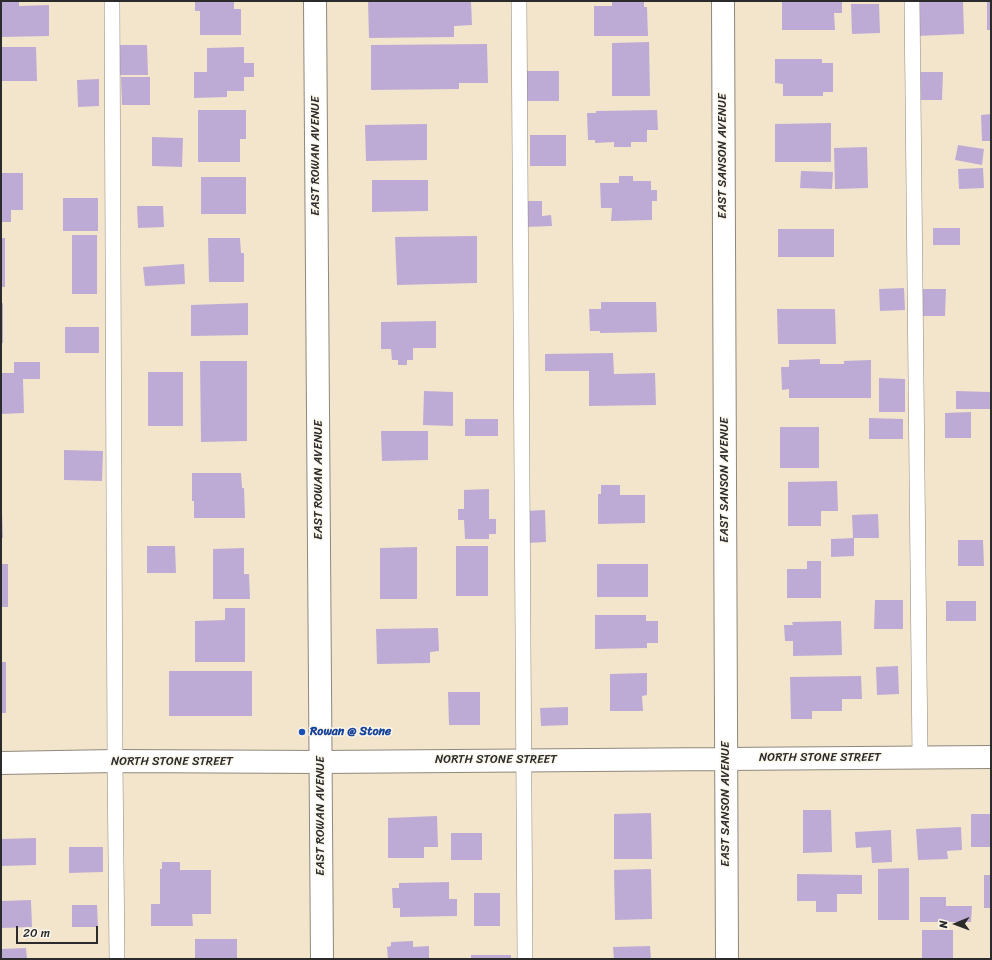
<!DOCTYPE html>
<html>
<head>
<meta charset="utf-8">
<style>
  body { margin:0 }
  #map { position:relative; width:992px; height:960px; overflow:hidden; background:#f3e5cc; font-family:Sriracha,sans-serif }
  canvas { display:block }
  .frame { position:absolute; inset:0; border:2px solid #2b2b2b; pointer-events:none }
  .north { position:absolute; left:936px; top:904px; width:40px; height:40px; -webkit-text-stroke:3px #fbf7ec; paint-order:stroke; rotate:269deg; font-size:11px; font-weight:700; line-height:16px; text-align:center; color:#2b2b2b }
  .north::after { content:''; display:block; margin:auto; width:14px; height:18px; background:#2b2b2b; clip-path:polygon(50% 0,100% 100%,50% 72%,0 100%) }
  .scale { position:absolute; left:16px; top:926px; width:82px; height:18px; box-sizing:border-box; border:2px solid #2b2b2b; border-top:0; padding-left:5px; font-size:12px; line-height:14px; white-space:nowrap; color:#2b2b2b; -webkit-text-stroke:3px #fbf7ec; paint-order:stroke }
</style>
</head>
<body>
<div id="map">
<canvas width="992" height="960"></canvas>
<div class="frame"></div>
<div class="north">N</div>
<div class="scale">20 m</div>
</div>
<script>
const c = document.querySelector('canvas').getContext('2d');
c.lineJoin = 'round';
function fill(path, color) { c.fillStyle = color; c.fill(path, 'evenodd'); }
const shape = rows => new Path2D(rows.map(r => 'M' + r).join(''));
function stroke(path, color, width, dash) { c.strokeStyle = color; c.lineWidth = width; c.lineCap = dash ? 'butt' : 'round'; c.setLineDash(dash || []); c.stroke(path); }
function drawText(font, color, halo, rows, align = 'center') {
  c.font = font + ' Sriracha,sans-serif'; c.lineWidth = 3; c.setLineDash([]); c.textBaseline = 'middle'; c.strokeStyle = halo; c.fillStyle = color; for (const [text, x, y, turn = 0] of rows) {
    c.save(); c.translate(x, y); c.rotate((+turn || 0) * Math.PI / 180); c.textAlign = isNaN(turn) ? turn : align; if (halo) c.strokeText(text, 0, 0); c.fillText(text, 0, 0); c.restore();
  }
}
fill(shape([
  [1,1,19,1,19,6,49,5,49,36,1,37],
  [195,1,234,1,234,9,241,9,241,35,200,35,200,11,195,11],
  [368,1,471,1,472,25,454,26,454,37,369,38],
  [612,1,644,1,644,7,647,7,648,36,594,36,594,6,612,6],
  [782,1,842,1,842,13,834,13,835,30,782,30],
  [963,1,964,34,917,36,916,2],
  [987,1,991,1,991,30,987,30],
  [851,4,879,4,880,33,852,34],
  [649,42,650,96,612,96,612,43],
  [487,44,488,83,459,83,459,89,371,90,371,45],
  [120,45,147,45,148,75,120,75],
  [1,47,36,47,37,81,1,81],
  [244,47,244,63,254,63,254,77,244,77,244,91,227,91,227,97,194,98,194,72,207,72,207,48],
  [775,59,822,59,822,63,833,63,833,92,823,92,823,96,783,96,783,84,775,83],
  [527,71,559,71,559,101,527,101],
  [917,72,943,72,942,100,917,100],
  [121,77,150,77,150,105,122,105],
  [99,79,99,106,78,107,77,80],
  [198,110,246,110,246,139,240,139,240,162,198,162],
  [657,110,658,130,647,130,647,142,631,142,631,147,614,147,614,142,595,143,595,140,588,140,587,113,596,113,596,111],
  [991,114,991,141,982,141,981,115],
  [831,123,831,162,775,162,775,124],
  [427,124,427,160,366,161,365,125],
  [530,135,566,135,566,166,530,166],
  [152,137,183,138,182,167,152,166],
  [958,145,984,149,982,165,955,160],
  [867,147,868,188,835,189,834,148],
  [983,168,984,188,959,189,958,169],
  [801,171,833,172,832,189,800,188],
  [1,173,23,173,23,210,11,210,11,222,1,222],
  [619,176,633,176,633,181,651,181,651,190,657,190,657,201,652,201,652,220,611,221,612,208,601,208,600,183,619,183],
  [201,177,246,177,246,214,201,214],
  [372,180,428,180,428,211,372,212],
  [63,198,98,198,98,231,63,231],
  [523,201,542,201,542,216,551,215,552,226,525,227],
  [137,206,163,206,164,227,138,228],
  [933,228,960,228,960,245,933,245],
  [778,229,834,229,834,257,778,257],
  [72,235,97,235,97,294,72,294],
  [477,236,477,283,397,285,395,237],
  [1,238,5,238,5,287,1,287],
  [208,238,240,238,241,253,244,253,244,282,209,282],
  [184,264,185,284,145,286,143,267],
  [904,288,905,310,880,311,879,289],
  [919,289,946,289,945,316,918,316],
  [601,302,656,302,657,332,600,333,600,331,590,331,589,309,601,309],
  [3,303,3,343,1,343,1,304],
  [248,303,248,335,191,336,191,305],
  [777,309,835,309,836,344,778,344],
  [436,321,436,348,413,348,413,360,407,360,407,365,398,365,398,360,392,360,391,349,381,349,381,322],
  [65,327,99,327,99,353,65,353],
  [613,353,614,374,655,373,656,405,589,406,589,371,545,371,545,354],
  [820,359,820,364,844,364,844,361,871,360,871,398,789,398,789,389,782,390,781,367,789,367,789,360],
  [200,361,247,361,247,441,201,442],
  [14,362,40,362,40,379,23,379,24,413,1,414,1,373,14,373],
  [148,372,183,372,183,426,148,426],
  [879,378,905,379,905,412,879,412],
  [424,391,453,392,453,426,423,425],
  [956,391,990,392,990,409,956,409],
  [971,412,971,438,945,438,945,413],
  [869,418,903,419,903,439,869,439],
  [465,419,498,419,498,436,465,436],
  [780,427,819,427,819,468,780,468],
  [381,431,428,431,428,460,382,461],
  [64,450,103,451,102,481,64,480],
  [192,473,241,473,242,488,244,488,245,518,194,518,194,501,192,501],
  [837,481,838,511,821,511,821,526,788,526,788,482],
  [601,485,620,485,620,495,645,495,645,523,598,524,598,494,601,494],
  [489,489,489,519,496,519,496,534,489,534,489,539,465,539,464,520,458,520,458,509,464,509,464,490],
  [545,510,546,542,526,543,525,511],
  [1,511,2,511,3,538,1,538],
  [878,514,879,538,853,538,852,515],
  [854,538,854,556,831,557,831,539],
  [958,540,983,540,984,566,958,566],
  [147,546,175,546,176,573,147,573],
  [456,546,488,546,488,596,456,596],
  [417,547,417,599,380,599,380,548],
  [244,548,244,574,249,574,250,599,213,599,213,549],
  [807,561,821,561,821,598,787,598,787,569,807,569],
  [1,564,8,564,8,607,1,607],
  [597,564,648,564,648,597,597,597],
  [875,600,903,600,903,629,874,629],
  [946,601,976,601,976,621,946,621],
  [225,608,245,608,245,662,195,662,195,621,225,620],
  [595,615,646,615,646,621,658,621,658,643,647,643,647,648,595,649],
  [841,621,842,655,793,656,793,641,785,641,784,625,793,625,792,622],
  [438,628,439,651,430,652,430,663,377,664,376,629],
  [1,662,6,662,6,713,1,713],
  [898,666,899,694,877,695,876,667],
  [169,671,252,671,252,716,169,716],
  [647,673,647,695,642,696,643,711,610,711,610,674],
  [861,676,862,699,842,699,842,711,812,711,812,719,791,719,790,677],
  [448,692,480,692,480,725,449,725],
  [568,707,568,725,541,726,540,708],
  [803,810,831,810,832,852,803,853],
  [651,813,652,859,614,859,614,814],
  [971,814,991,814,991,847,971,847],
  [437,816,438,847,424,847,424,858,388,858,388,818],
  [961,827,962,850,947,851,948,859,918,860,916,829],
  [891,830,892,862,872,863,871,847,856,848,855,832],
  [451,833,482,833,482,860,451,860],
  [36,838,36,865,1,866,1,839],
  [69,847,103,847,103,872,69,873],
  [162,862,180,862,180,870,211,870,211,914,192,914,193,926,151,926,151,904,160,904,160,869,162,869],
  [909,868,909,920,878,920,878,869],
  [651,869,652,919,615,920,614,870],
  [797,874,862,875,862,894,837,894,837,912,816,912,816,901,797,901],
  [984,875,991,875,991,908,984,908],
  [449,882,449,899,457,899,457,916,400,917,400,908,393,908,392,888,399,888,399,883],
  [474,893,500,893,500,926,474,926],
  [920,897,946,897,946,906,972,906,971,922,920,922],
  [31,900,32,927,1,928,1,901],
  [72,905,97,905,98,927,72,927],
  [922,930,953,930,953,959,922,959],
  [195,939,237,939,237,959,195,959],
  [413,941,413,947,429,946,429,959,388,959,387,947,391,946,391,942],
  [650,946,651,959,614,959,613,947],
  [26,948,27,959,1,959,1,949],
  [471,955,511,955,511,959,471,959]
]), '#beabd5');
const service = shape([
  [112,1,115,761,117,959],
  [519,1,525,959],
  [912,1,920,758]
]);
const minor = shape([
  [315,1,322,959],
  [723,1,727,959],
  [1,763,115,761,321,762,991,757]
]);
stroke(service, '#8f887c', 16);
stroke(minor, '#8f887c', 24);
stroke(service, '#fff', 15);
stroke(minor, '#fff', 22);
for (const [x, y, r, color] of [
  [302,732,4,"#1a4fb4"]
]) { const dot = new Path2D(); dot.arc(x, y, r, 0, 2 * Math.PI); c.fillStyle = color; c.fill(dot); stroke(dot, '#fbf7ec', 1.5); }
drawText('12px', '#2b2b2b', '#fbf7ec', [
  ["EAST ROWAN AVENUE",316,156,-90],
  ["EAST SANSON AVENUE",723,156,-90],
  ["EAST ROWAN AVENUE",319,480,-90],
  ["EAST SANSON AVENUE",725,480,-90],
  ["NORTH STONE STREET",820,758],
  ["NORTH STONE STREET",496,760],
  ["NORTH STONE STREET",172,762],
  ["EAST SANSON AVENUE",726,804,-90],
  ["EAST ROWAN AVENUE",321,816,-90]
]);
drawText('bold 12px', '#164399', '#fbf7ec', [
  ["Rowan @ Stone",310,732]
], 'left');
</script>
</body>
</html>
